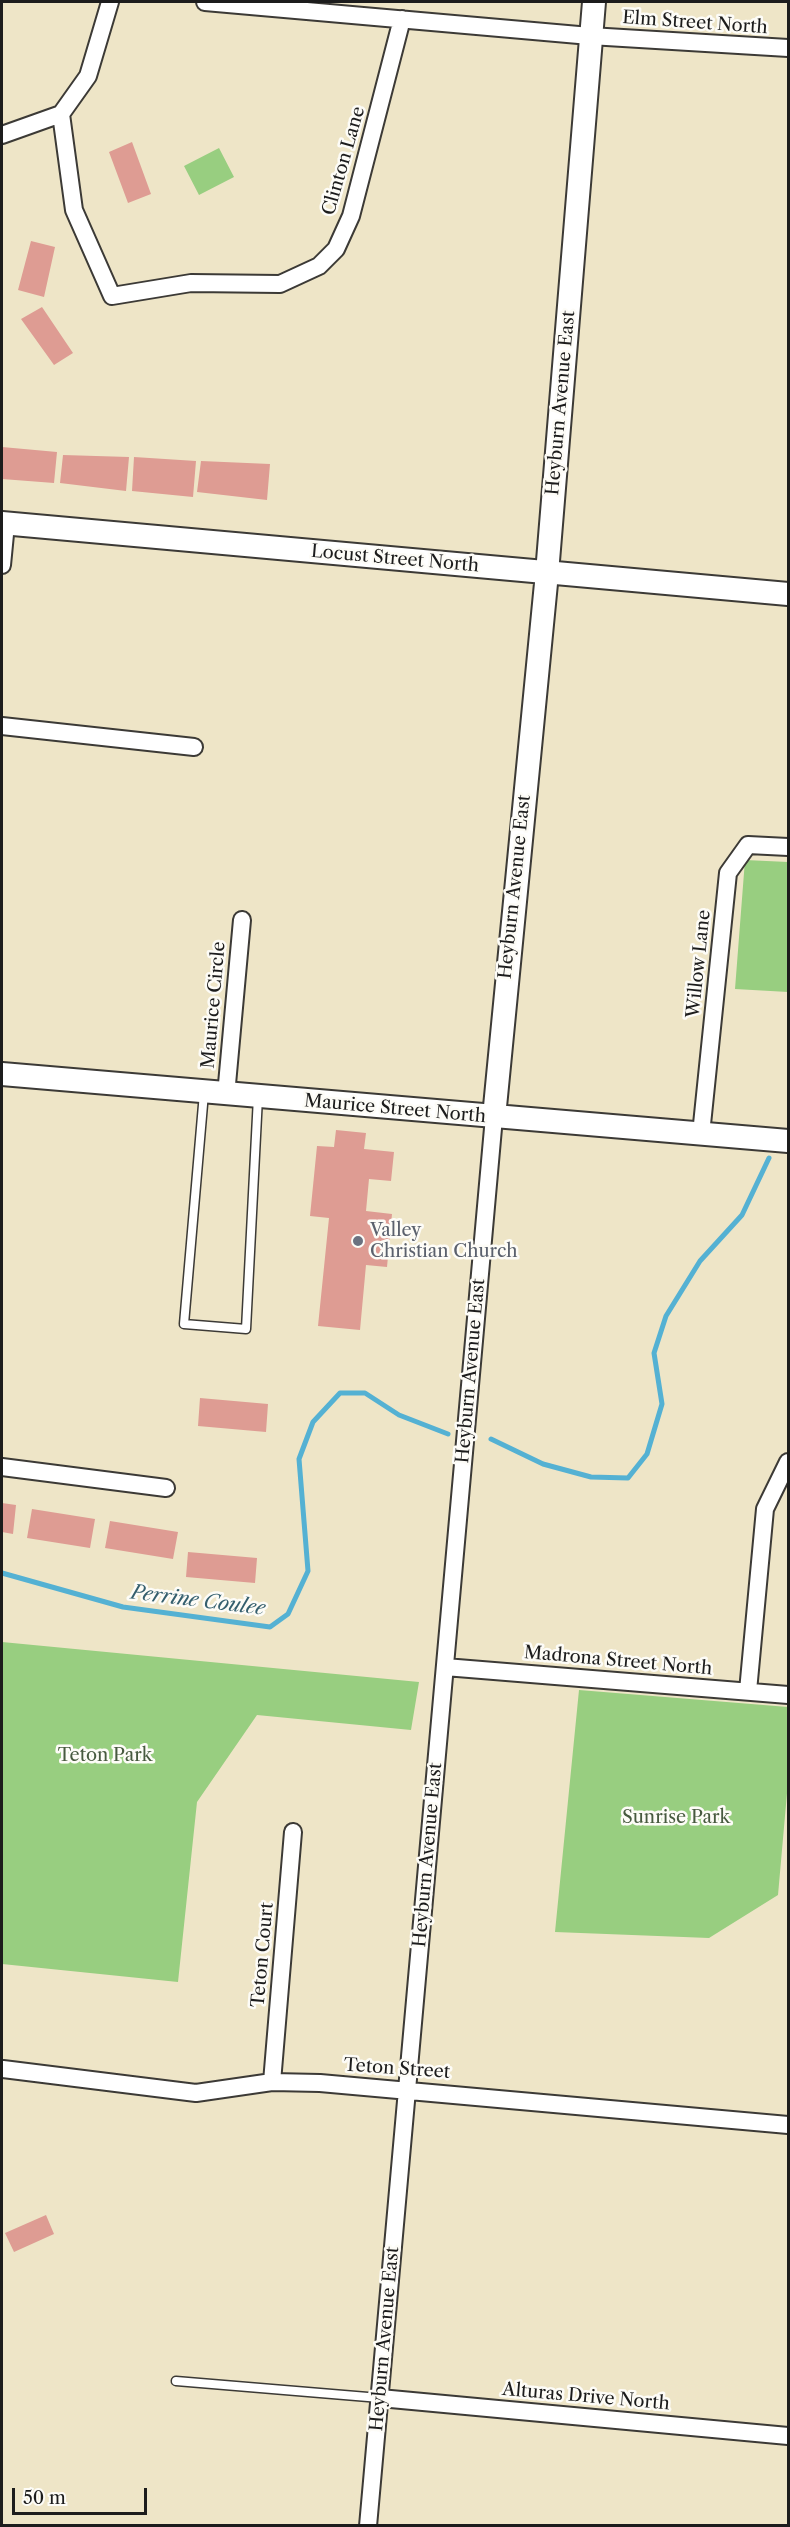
<!DOCTYPE html>
<html>
<head>
<meta charset="utf-8">
<style>
  body { margin:0 }
  #map { position:relative; width:790px; height:2527px; overflow:hidden; background:#eee5c7; font-family:"Libre Caslon Text",serif }
  canvas { display:block }
  .frame { position:absolute; inset:0; border:3px solid #1c1c1c; pointer-events:none }
  .scale { position:absolute; left:12px; top:2488px; width:135px; height:27px; box-sizing:border-box; border:3px solid #1c1c1c; border-top:0; padding-left:8px; font-size:18px; line-height:21px; white-space:nowrap; color:#1c1c1c; -webkit-text-stroke:4px #fdfcf7; paint-order:stroke }
</style>
</head>
<body>
<div id="map">
<canvas width="790" height="2527"></canvas>
<div class="frame"></div>
<div class="scale">50 m</div>
</div>
<script>
const c = document.querySelector('canvas').getContext('2d');
c.lineJoin = 'round';
function fill(path, color) { c.fillStyle = color; c.fill(path, 'evenodd'); }
const shape = rows => new Path2D(rows.map(r => 'M' + r).join(''));
function stroke(path, color, width, dash) { c.strokeStyle = color; c.lineWidth = width; c.lineCap = dash ? 'butt' : 'round'; c.setLineDash(dash || []); c.stroke(path); }
function drawText(font, color, halo, rows, align = 'center') {
  c.font = font + ' "Libre Caslon Text",serif'; c.lineWidth = 5; c.setLineDash([]); c.textBaseline = 'middle'; c.strokeStyle = halo; c.fillStyle = color; for (const [text, x, y, turn = 0] of rows) {
    c.save(); c.translate(x, y); c.rotate((+turn || 0) * Math.PI / 180); c.textAlign = isNaN(turn) ? turn : align; if (halo) c.strokeText(text, 0, 0); c.fillText(text, 0, 0); c.restore();
  }
}
fill(shape([
  [219,148,234,177,199,195,184,166],
  [745,860,788,862,788,992,735,989],
  [2,1642,419,1682,411,1730,257,1715,197,1802,178,1982,2,1964],
  [579,1690,788,1707,788,1782,778,1895,709,1938,555,1932]
]), '#98ce80');
stroke(shape([
  [491,1439,543,1464,591,1477,628,1478,647,1454,662,1404,654,1353,666,1316,700,1261,742,1215,769,1158],
  [2,1573,123,1607,270,1627,288,1614,308,1571,299,1459,313,1422,340,1393,365,1393,399,1415,448,1434]
]), '#54b1d3', 5);
fill(shape([
  [132,142,151,194,128,203,109,152],
  [31,241,55,247,44,297,18,290],
  [42,307,73,353,54,365,21,319],
  [2,447,57,452,54,483,2,479],
  [63,455,129,457,126,491,60,483],
  [134,457,196,461,193,497,132,491],
  [201,461,270,464,267,500,197,492],
  [336,1130,366,1133,364,1149,394,1152,391,1181,369,1179,366,1211,392,1214,387,1267,366,1265,360,1330,318,1326,329,1218,310,1216,317,1146,334,1147],
  [200,1398,268,1404,266,1432,198,1426],
  [2,1503,16,1505,13,1534,2,1532],
  [32,1509,95,1519,90,1548,27,1538],
  [110,1521,178,1532,173,1559,105,1548],
  [188,1552,257,1558,255,1583,186,1577],
  [46,2215,54,2234,14,2252,5,2233]
]), '#de9c93');
const lane = shape([
  [204,1093,184,1324,246,1329,258,1097],
  [176,2381,380,2398]
]);
const street = shape([
  [110,2,88,76,61,114,74,210,112,296,191,283,280,284,319,266,336,249,351,216,402,19],
  [205,2,590,36,788,48],
  [2,135,61,114],
  [2,565,6,524],
  [2,726,194,747],
  [226,1095,242,920],
  [701,1134,728,873,748,845,788,847],
  [2,1467,166,1488],
  [445,1667,788,1695],
  [748,1691,765,1509,788,1462],
  [3,2069,196,2093,272,2082,320,2083,788,2125],
  [272,2082,293,1832],
  [380,2398,788,2436],
  [368,2526,494,1117]
]);
const secondary = shape([
  [2,523,788,594],
  [2,1074,788,1141],
  [494,1117,547,573,594,2]
]);
stroke(lane, '#3c3a36', 11);
stroke(street, '#3c3a36', 20);
stroke(secondary, '#3c3a36', 26);
stroke(lane, '#fff', 8);
stroke(street, '#fff', 16);
stroke(secondary, '#fff', 22);
for (const [x, y, r, color] of [
  [358,1241,6,"#6b7280"]
]) { const dot = new Path2D(); dot.arc(x, y, r, 0, 2 * Math.PI); c.fillStyle = color; c.fill(dot); stroke(dot, '#fdfcf7', 2); }
drawText('18px', '#1c1c1c', '#fdfcf7', [
  ["Elm Street North",695,23,4],
  ["Clinton Lane",344,161,-74],
  ["Heyburn Avenue East",561,403,-85],
  ["Locust Street North",395,559,5],
  ["Heyburn Avenue East",515,887,-84],
  ["Willow Lane",699,964,-84],
  ["Maurice Circle",214,1005,-85],
  ["Maurice Street North",395,1109,5],
  ["Heyburn Avenue East",471,1371,-85],
  ["Madrona Street North",618,1661,5],
  ["Heyburn Avenue East",428,1855,-85],
  ["Teton Court",263,1955,-85],
  ["Teton Street",397,2069,4],
  ["Heyburn Avenue East",385,2339,-85],
  ["Alturas Drive North",586,2397,5]
]);
drawText('18px', '#5b616d', '#fdfcf7', [
  ["Valley",370,1231],
  ["Christian Church",370,1252]
], 'left');
drawText('18px', '#475a3f', '#fdfcf7', [
  ["Teton Park",105,1756],
  ["Sunrise Park",676,1818]
]);
drawText('italic 20px', '#355f6e', '#fdfcf7', [
  ["Perrine Coulee",198,1601,7]
]);
</script>
</body>
</html>
